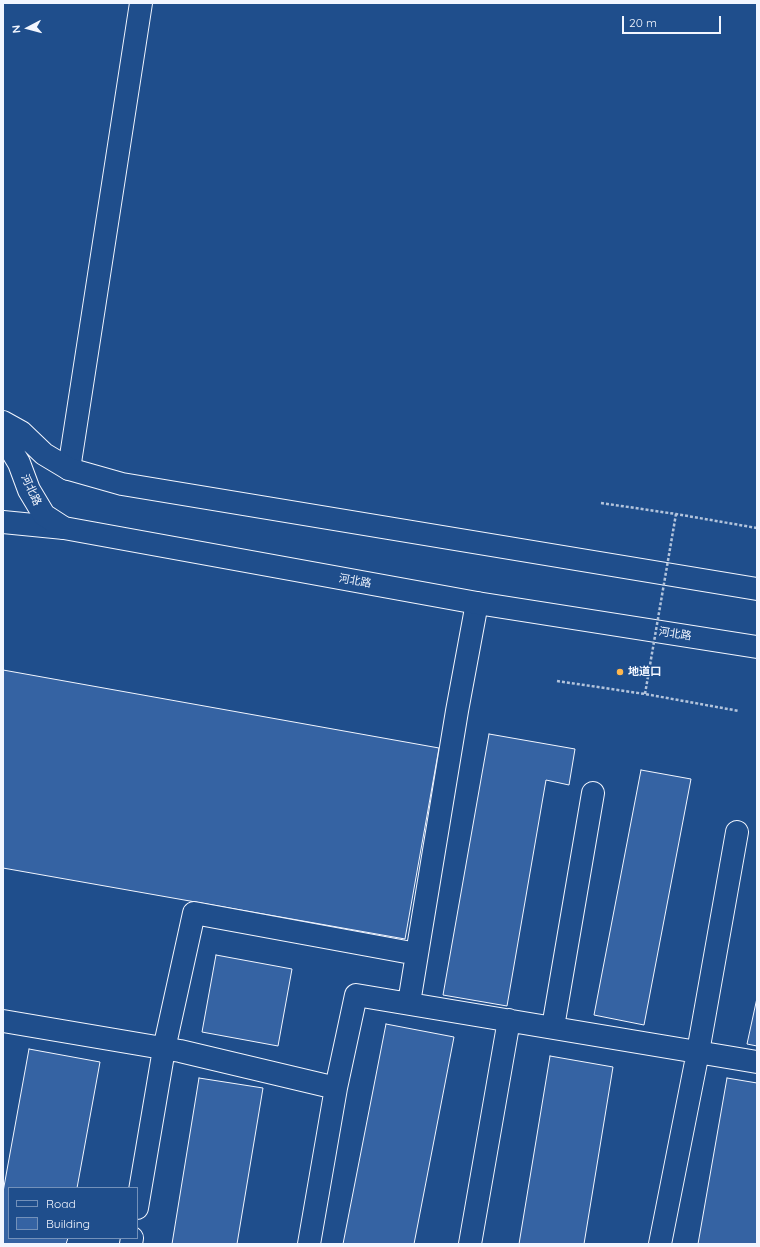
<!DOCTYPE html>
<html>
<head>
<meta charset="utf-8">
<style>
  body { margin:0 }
  #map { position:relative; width:760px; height:1247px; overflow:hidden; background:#1f4e8c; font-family:Quicksand,sans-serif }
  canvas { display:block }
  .frame { position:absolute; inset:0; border:4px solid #f2f6ff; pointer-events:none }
  .legend { position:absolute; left:8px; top:1187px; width:130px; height:52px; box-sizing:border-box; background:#1f4e8c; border:1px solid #7391ba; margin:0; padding:5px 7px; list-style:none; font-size:12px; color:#f2f6ff }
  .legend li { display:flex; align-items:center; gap:8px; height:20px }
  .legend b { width:20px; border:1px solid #7391ba }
  .north { position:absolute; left:8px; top:8px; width:40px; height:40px; -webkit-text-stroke:3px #1f4e8c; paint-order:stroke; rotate:264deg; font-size:11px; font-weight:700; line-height:16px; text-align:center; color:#f2f6ff }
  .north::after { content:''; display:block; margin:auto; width:14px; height:18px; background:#f2f6ff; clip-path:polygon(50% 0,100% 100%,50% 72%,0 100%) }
  .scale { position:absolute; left:622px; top:16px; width:99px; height:18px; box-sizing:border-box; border:2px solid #f2f6ff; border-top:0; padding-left:5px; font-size:12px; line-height:14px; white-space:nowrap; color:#f2f6ff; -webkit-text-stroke:3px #1f4e8c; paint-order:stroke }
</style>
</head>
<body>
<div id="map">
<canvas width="760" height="1247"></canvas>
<div class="frame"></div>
<ul class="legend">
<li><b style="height:5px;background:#1f4e8c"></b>Road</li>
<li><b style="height:11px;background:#3563a3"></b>Building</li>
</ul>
<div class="north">N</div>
<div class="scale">20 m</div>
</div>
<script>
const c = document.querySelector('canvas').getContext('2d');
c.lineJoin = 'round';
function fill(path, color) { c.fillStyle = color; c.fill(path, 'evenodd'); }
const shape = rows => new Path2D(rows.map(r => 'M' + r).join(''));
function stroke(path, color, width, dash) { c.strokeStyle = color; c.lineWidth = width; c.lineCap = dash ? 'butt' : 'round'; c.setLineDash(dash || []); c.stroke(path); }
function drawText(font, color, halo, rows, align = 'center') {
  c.font = font + ' Quicksand,"Noto Sans SC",sans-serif'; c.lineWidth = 3; c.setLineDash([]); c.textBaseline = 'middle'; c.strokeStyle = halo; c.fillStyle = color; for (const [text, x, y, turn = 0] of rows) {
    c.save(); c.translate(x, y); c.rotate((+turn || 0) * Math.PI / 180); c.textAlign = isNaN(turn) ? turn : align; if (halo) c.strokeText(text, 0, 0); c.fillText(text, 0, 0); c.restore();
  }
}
const building = shape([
  [3,670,439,748,405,939,3,868,3,670],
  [489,734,575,749,569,785,546,780,507,1006,443,995,489,734],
  [641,770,691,779,644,1025,594,1015,641,770],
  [216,955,292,969,278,1046,202,1032,216,955],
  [757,998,757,1046,747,1044,757,998],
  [386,1024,454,1037,414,1244,343,1244,386,1024],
  [29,1049,100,1062,77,1188,9,1188,9,1238,68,1238,66,1244,3,1244,3,1192,29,1049],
  [550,1056,613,1067,584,1244,519,1244,550,1056],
  [199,1078,263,1088,237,1244,172,1244,199,1078],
  [727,1078,757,1083,757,1244,698,1244,727,1078]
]);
fill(building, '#3563a3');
stroke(building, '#f2f6ff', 1);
const minor = shape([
  [69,469,141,3],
  [3,522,64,528],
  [409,1003,417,954],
  [3,1021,180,1051,336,1088,356,995,757,1062],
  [553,1027,593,793],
  [137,1208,164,1049,194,913,417,954,457,711,477,603],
  [131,1244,132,1238],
  [309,1244,336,1088],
  [470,1244,509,1020],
  [660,1244,698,1052,737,832]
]);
const major = shape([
  [3,422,21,432,44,454,69,469,122,484,757,589],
  [3,440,7,443,19,463,29,490,44,515,64,528,477,603,757,647]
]);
stroke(minor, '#f2f6ff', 24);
stroke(major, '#f2f6ff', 24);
stroke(shape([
  [601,503,676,514,757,528],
  [557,681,645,694,739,711]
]), '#b3c4dc', 2.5, [3, 2]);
stroke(minor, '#1f4e8c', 22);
stroke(major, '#1f4e8c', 22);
stroke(shape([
  [645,694,676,514]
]), '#b3c4dc', 2.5, [3, 2]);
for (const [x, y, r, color] of [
  [620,672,4,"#ffb74d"]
]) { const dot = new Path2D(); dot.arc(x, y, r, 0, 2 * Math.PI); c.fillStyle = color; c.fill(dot); stroke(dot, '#1f4e8c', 1.5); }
drawText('11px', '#f2f6ff', '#1f4e8c', [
  ["河北路",31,490,65],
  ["河北路",355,581,10],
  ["河北路",675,634,9]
]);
drawText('bold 11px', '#f2f6ff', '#1f4e8c', [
  ["地道口",628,672]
], 'left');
</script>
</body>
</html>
